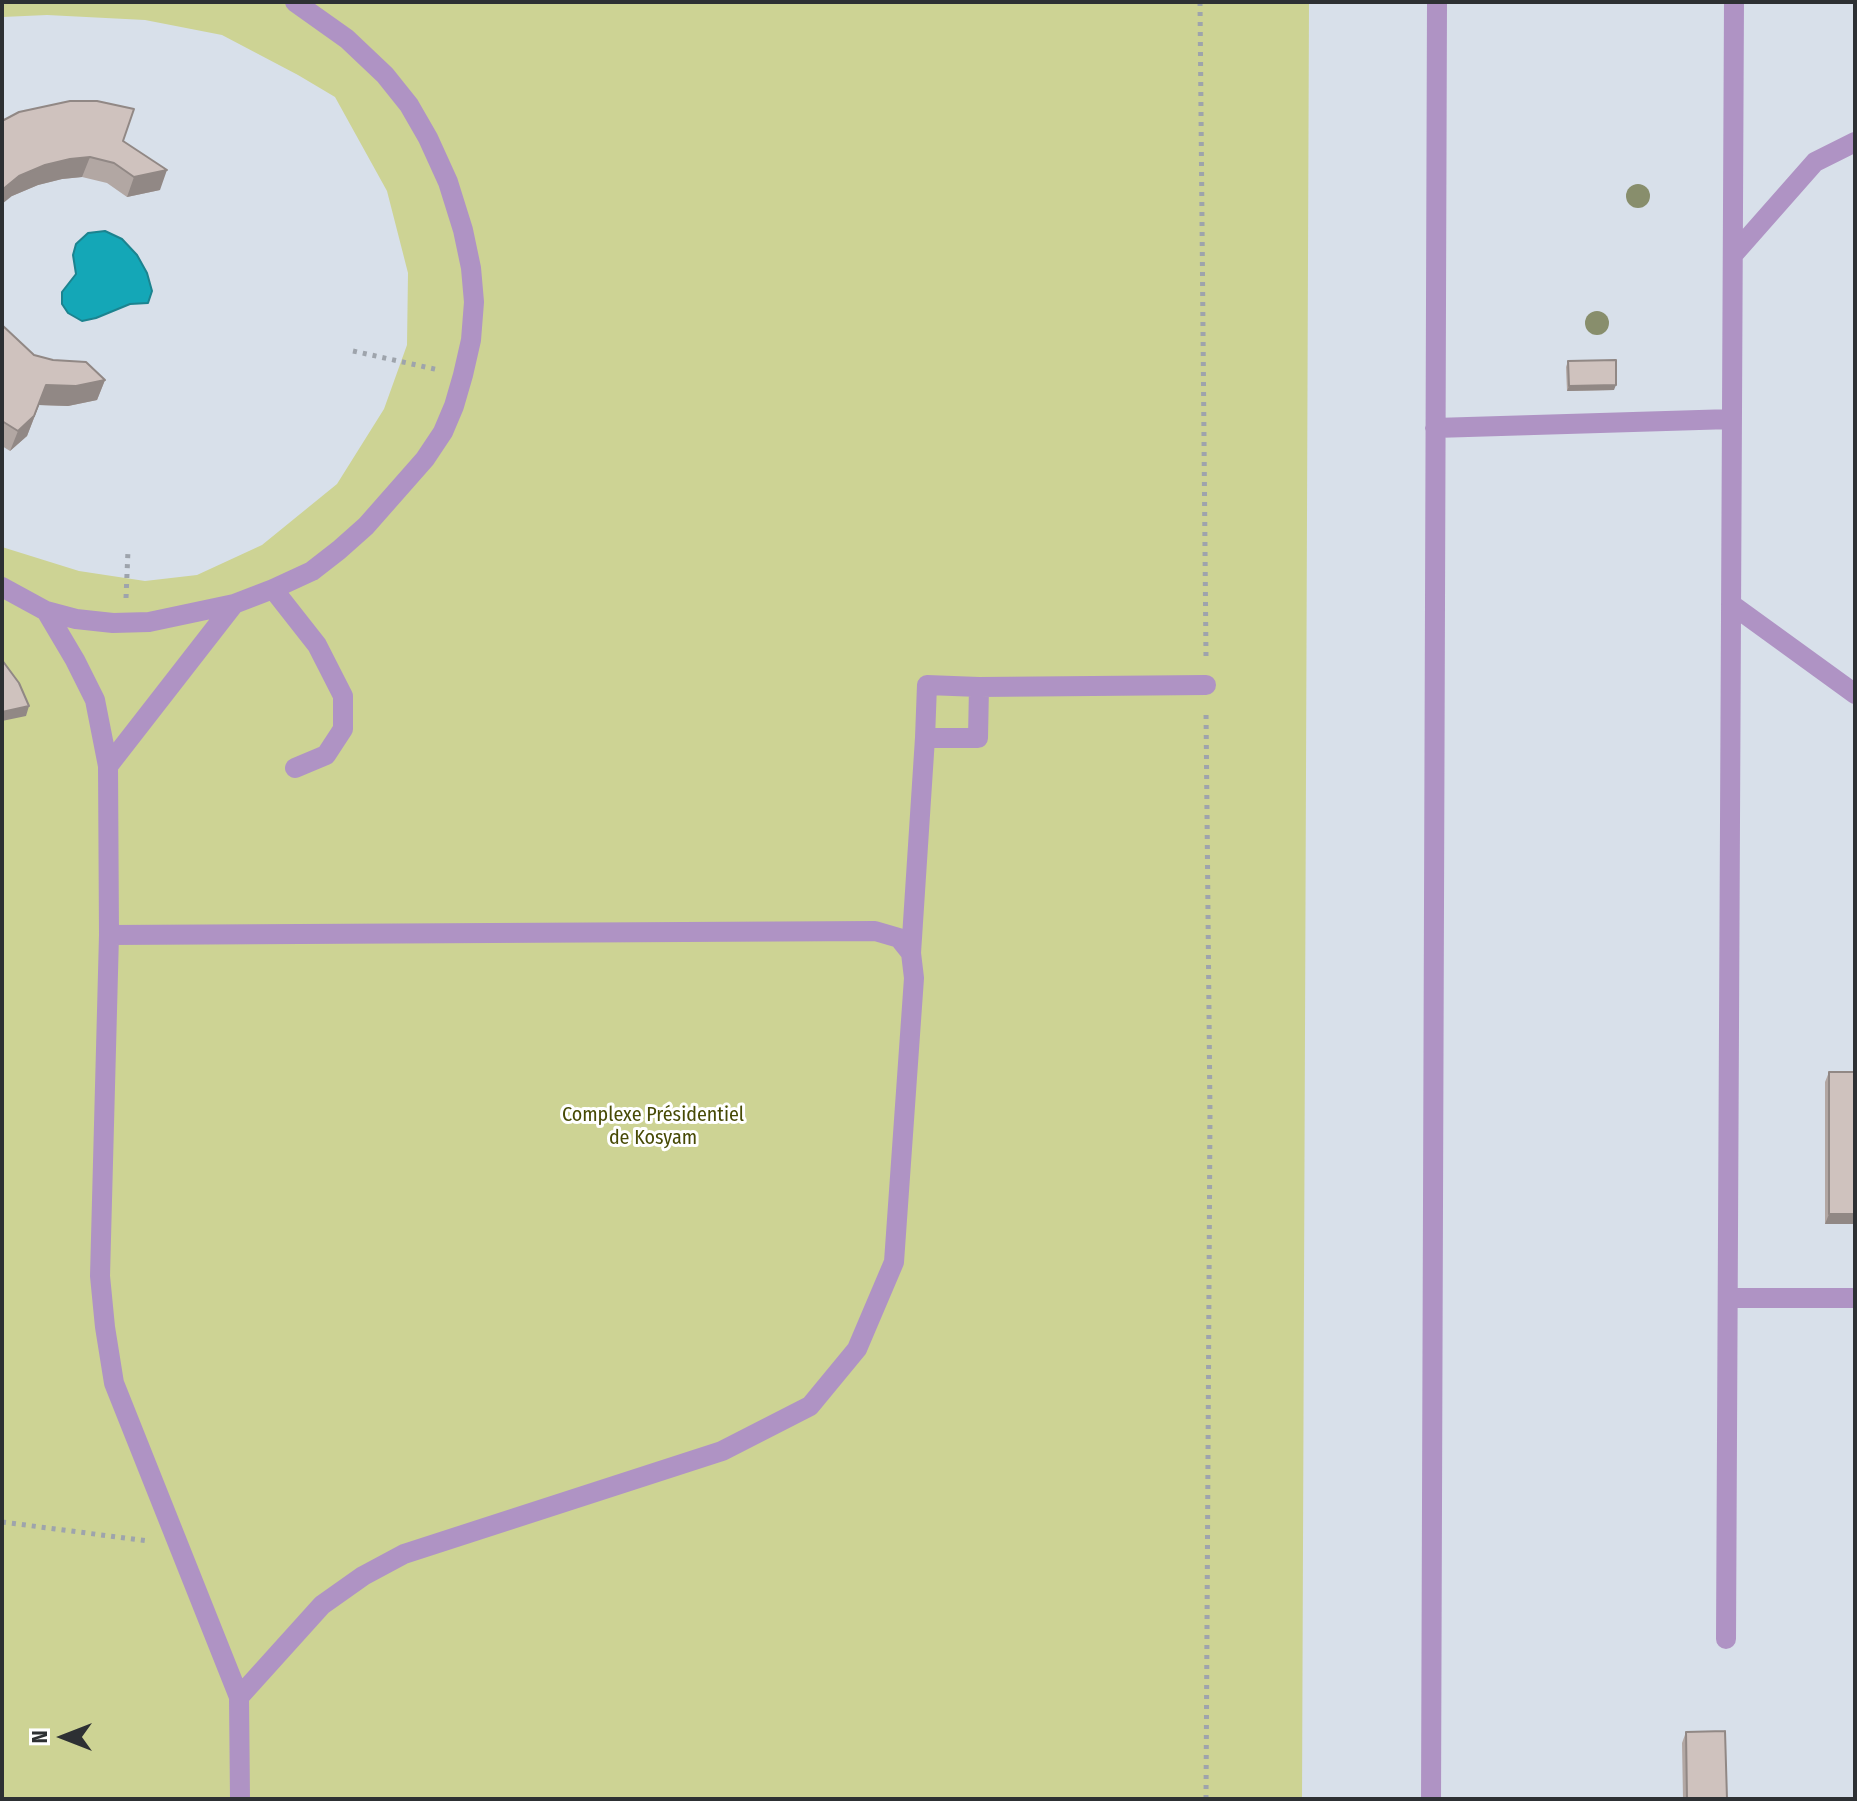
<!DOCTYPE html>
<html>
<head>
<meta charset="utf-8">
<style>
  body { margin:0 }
  #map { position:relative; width:1857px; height:1801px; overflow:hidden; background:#d8e0ea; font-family:"Fira Sans Condensed",sans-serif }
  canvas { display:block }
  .frame { position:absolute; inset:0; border:4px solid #2d3033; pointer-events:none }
  .north { position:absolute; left:24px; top:1697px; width:80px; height:80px; -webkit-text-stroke:6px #fff; paint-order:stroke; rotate:270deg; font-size:22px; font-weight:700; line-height:32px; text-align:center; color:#2d3033 }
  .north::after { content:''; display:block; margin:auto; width:28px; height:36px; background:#2d3033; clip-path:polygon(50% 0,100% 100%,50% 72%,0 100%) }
</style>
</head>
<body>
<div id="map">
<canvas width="1857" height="1801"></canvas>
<div class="frame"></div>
<div class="north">N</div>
</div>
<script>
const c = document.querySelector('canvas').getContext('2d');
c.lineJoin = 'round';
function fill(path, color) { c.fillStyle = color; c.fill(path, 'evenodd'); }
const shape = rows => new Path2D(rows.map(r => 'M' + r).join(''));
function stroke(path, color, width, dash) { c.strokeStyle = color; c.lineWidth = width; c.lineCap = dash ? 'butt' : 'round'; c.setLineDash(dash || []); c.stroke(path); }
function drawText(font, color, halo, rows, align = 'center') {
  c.font = font + ' "Fira Sans Condensed",sans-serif'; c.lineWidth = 6; c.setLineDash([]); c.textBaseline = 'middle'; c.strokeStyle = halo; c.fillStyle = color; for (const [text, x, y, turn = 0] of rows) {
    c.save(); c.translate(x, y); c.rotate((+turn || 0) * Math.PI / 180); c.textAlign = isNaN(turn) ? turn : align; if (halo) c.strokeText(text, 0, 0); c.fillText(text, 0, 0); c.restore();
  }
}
fill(shape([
  [2,2,1309,2,1302,1799,2,1799,2,547,79,571,145,581,197,575,262,545,337,484,384,409,407,345,408,273,387,191,335,97,298,75,222,35,145,20,47,15,2,17]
]), '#cdd394');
const water = shape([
  [105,231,122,239,137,255,147,273,152,291,148,303,130,304,96,318,82,321,68,313,62,304,62,292,76,274,73,255,76,244,88,233,105,231]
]);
fill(water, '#14a7b7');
stroke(water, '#1c838f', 2);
stroke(shape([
  [1200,2,1206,657],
  [353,351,439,370],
  [126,598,128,550],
  [2,1522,148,1541],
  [1206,1799,1210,1114,1206,711]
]), '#9ea4ac', 5, [4, 6]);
stroke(shape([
  [1733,255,1815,162,1855,142],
  [1435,428,1732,419],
  [2,587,46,611,76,619,113,623,149,622,234,604,273,589,312,571,339,550,366,526,425,459,443,432,454,406,463,375,471,340,474,302,471,268,463,230,448,182,428,138,409,105,385,75,347,39,295,2],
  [273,589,317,645,343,696,343,729,326,755,295,768],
  [1731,604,1855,694],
  [46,611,75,660,95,700,108,766,109,935,100,1276,105,1327,114,1383,239,1697,240,1799],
  [925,738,927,685,979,687],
  [108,766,234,604],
  [109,935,875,931,899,938,911,953,914,978,894,1262,857,1349,810,1406,722,1451,404,1554,363,1576,322,1605,239,1697],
  [911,953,925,738,978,738,979,687,1206,685],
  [1728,1298,1855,1298],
  [1726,1639,1734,2],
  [1431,1799,1437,2]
]), '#af93c4', 20);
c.fillStyle = '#888e6c';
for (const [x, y] of [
  [1638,196],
  [1597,323]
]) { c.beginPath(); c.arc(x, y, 12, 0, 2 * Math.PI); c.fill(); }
fill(shape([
  [2,121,123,141,160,190,127,197,107,183,82,177,62,179,38,185,12,196],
  [2,325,34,355,105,380,97,400,68,406,39,405,27,436,10,451,2,446],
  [1568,361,1614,390,1567,391,1566,367],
  [1829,1072,1855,1224,1825,1224,1825,1082],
  [1686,1732,1727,1799,1683,1799,1682,1743]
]), '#b2a7a3');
fill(shape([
  [90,157,82,177,62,179,38,185,12,196,2,204,2,190,19,176,45,165,70,159],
  [167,170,160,190,127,197,134,177],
  [105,380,97,400,68,406,39,405,27,436,10,451,18,431,46,385],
  [1616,385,1614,390,1567,391,1569,386],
  [29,706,26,716,2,721,2,712],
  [1829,1214,1855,1214,1855,1224,1825,1224]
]), '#918885');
const building = shape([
  [70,101,97,101,134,109,123,141,167,170,134,177,114,163,90,157,70,159,45,165,19,176,2,190,2,121,19,112,70,101],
  [2,325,34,355,53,360,86,362,105,380,76,386,46,385,34,416,18,431,2,421,2,325],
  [1616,360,1616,385,1569,386,1568,361,1616,360],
  [2,660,19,683,29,706,2,712,2,660],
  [1829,1072,1855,1072,1855,1214,1829,1214,1829,1072],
  [1725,1731,1727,1799,1687,1799,1686,1732,1725,1731]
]);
fill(building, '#cfc2be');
stroke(building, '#918885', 2);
drawText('20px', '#474a05', '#fff', [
  ["Complexe Présidentiel",653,1115],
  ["de Kosyam",653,1138]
]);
</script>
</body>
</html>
